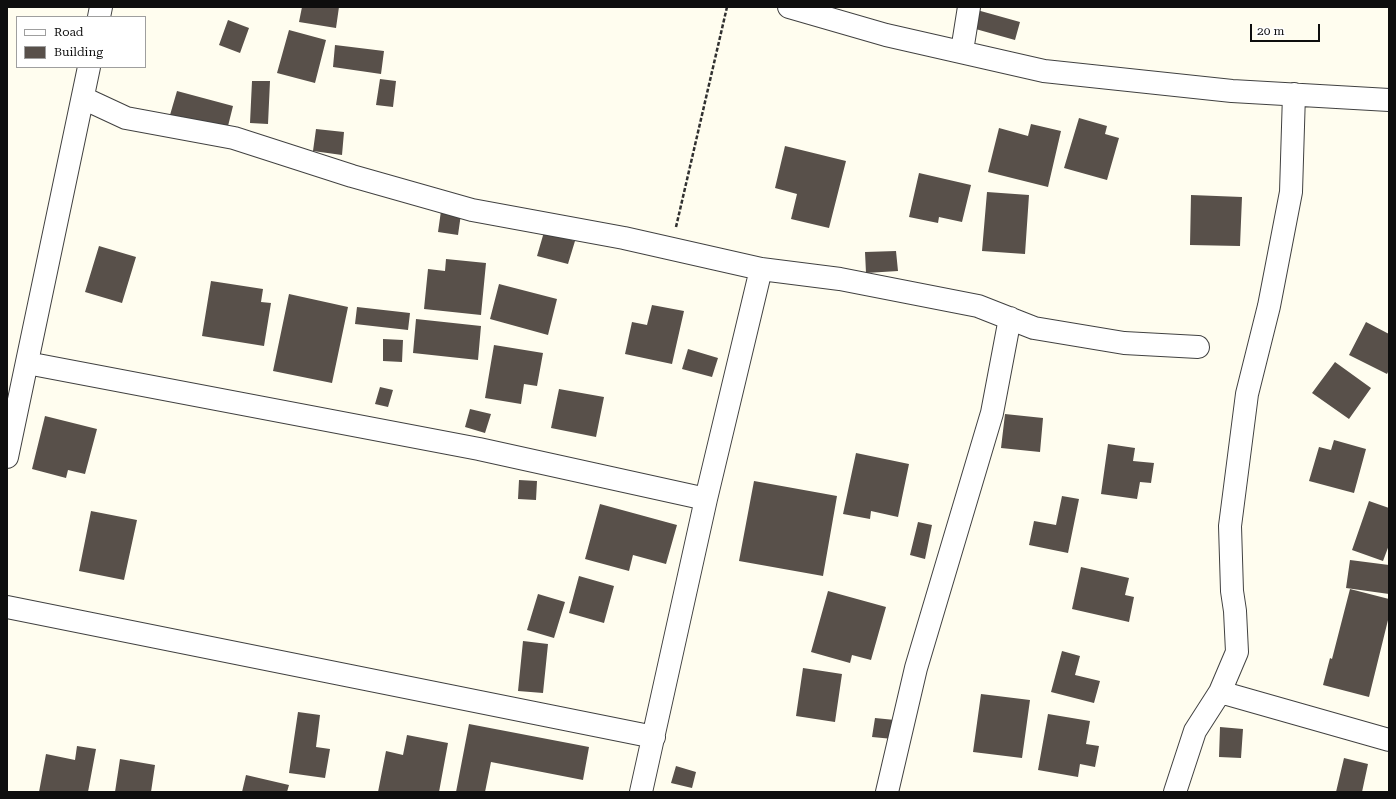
<!DOCTYPE html>
<html>
<head>
<meta charset="utf-8">
<style>
  body { margin:0 }
  #map { position:relative; width:1396px; height:799px; overflow:hidden; background:#fffdef; font-family:"Roboto Serif",serif }
  canvas { display:block }
  .frame { position:absolute; inset:0; border:8px solid #0e0e0e; pointer-events:none }
  .legend { position:absolute; left:16px; top:16px; width:130px; height:52px; box-sizing:border-box; background:#fff; border:1px solid #9f9f9f; margin:0; padding:5px 7px; list-style:none; font-size:12px; color:#0e0e0e }
  .legend li { display:flex; align-items:center; gap:8px; height:20px }
  .legend b { width:20px; border:1px solid #9f9f9f }
  .scale { position:absolute; left:1250px; top:24px; width:70px; height:18px; box-sizing:border-box; border:2px solid #0e0e0e; border-top:0; padding-left:5px; font-size:12px; line-height:14px; white-space:nowrap; color:#0e0e0e; -webkit-text-stroke:3px #fff; paint-order:stroke }
</style>
</head>
<body>
<div id="map">
<canvas width="1396" height="799"></canvas>
<div class="frame"></div>
<ul class="legend">
<li><b style="height:5px;background:#fff"></b>Road</li>
<li><b style="height:11px;background:#58504a"></b>Building</li>
</ul>
<div class="scale">20 m</div>
</div>
<script>
const c = document.querySelector('canvas').getContext('2d');
c.lineJoin = 'round';
function fill(path, color) { c.fillStyle = color; c.fill(path, 'evenodd'); }
const shape = rows => new Path2D(rows.map(r => 'M' + r).join(''));
function stroke(path, color, width, dash) { c.strokeStyle = color; c.lineWidth = width; c.lineCap = dash ? 'butt' : 'round'; c.setLineDash(dash || []); c.stroke(path); }
fill(shape([
  [302,7,339,7,336,28,299,22],
  [977,10,1020,22,1015,40,972,28],
  [228,20,249,28,240,53,219,45],
  [289,30,326,40,315,83,277,73],
  [335,45,384,51,381,74,333,67],
  [380,79,396,81,393,107,376,105],
  [252,81,270,81,268,124,250,123],
  [177,91,233,106,227,130,170,115],
  [1079,118,1107,126,1105,134,1119,138,1107,180,1064,168],
  [1031,124,1061,131,1048,187,988,172,999,128,1028,136],
  [316,129,344,132,342,155,313,151],
  [785,146,846,161,829,228,791,219,797,194,775,188],
  [919,173,971,185,962,222,939,217,938,223,909,217],
  [987,192,1029,195,1025,254,982,251],
  [1191,195,1242,197,1240,246,1190,245],
  [441,211,461,214,458,235,438,232],
  [544,232,575,241,568,264,537,256],
  [99,246,136,257,122,303,85,292],
  [896,251,898,271,866,273,865,252],
  [446,259,486,263,481,315,424,309,428,269,445,271],
  [211,281,263,289,261,302,271,303,264,346,202,336],
  [499,284,557,299,548,335,490,319],
  [289,294,348,307,332,383,273,371],
  [652,305,684,311,672,364,625,354,632,322,647,325],
  [357,307,410,313,408,330,355,324],
  [416,319,481,326,478,360,413,353],
  [1366,322,1389,334,1389,370,1387,374,1349,355],
  [383,339,403,340,402,362,383,361],
  [494,345,543,353,537,386,524,384,521,404,485,398],
  [688,349,718,358,712,377,682,369],
  [1335,362,1371,388,1349,419,1312,393],
  [380,387,393,390,388,407,375,404],
  [559,389,604,397,596,437,551,428],
  [470,409,491,414,485,433,465,427],
  [1005,414,1043,418,1040,452,1001,448],
  [45,416,97,429,85,474,68,470,66,478,32,469],
  [1334,440,1366,449,1354,493,1309,481,1319,447,1331,450],
  [1108,444,1135,448,1133,461,1154,463,1151,483,1140,482,1137,499,1101,494],
  [856,453,909,464,898,517,871,511,870,519,843,514],
  [519,480,537,481,536,500,518,499],
  [754,481,837,496,823,576,739,561],
  [1062,496,1079,499,1068,553,1029,545,1034,521,1056,525],
  [1369,501,1389,508,1389,545,1383,561,1352,550],
  [600,504,677,525,666,564,633,555,629,571,585,559],
  [91,511,137,520,124,580,79,571],
  [918,522,932,525,925,559,910,555],
  [1350,560,1389,565,1389,594,1346,588],
  [1081,567,1129,578,1125,595,1134,597,1129,622,1072,609],
  [579,576,614,586,604,623,569,613],
  [1350,589,1389,599,1389,616,1369,697,1323,685,1330,658,1332,659],
  [828,591,886,607,871,660,852,655,850,663,811,652],
  [538,594,565,602,554,638,527,630],
  [523,641,548,644,543,693,518,691],
  [1062,651,1080,656,1075,675,1100,681,1094,703,1051,692],
  [803,668,842,674,835,722,796,716],
  [981,694,1030,700,1022,758,973,752],
  [298,712,320,715,316,747,330,749,325,778,289,773],
  [1048,714,1090,721,1086,744,1099,746,1095,767,1080,764,1078,777,1038,770],
  [875,718,895,720,893,739,872,737],
  [469,724,589,747,583,780,491,762,485,792,456,792],
  [1220,727,1243,729,1241,758,1219,757],
  [407,735,448,743,439,792,378,792,386,751,403,755],
  [77,746,96,749,88,792,39,792,46,754,75,760],
  [1344,758,1368,764,1362,792,1336,792],
  [120,759,155,765,151,792,115,792],
  [676,766,696,772,692,788,671,783],
  [246,775,289,785,287,792,242,792]
]), '#58504a');
const street = shape([
  [789,7,886,35,1044,71,1232,91,1389,100],
  [99,17,101,7],
  [962,51,969,7],
  [83,98,126,118,234,138,352,176,472,210,624,238,761,269,840,279,978,306,1034,328,1124,343,1198,347],
  [27,363,479,449,706,499],
  [7,457,89,67],
  [7,607,654,737],
  [1220,692,1389,740],
  [641,792,706,499,761,269],
  [887,792,916,668,992,413,1010,318],
  [1175,792,1195,731,1220,692,1237,652,1235,611,1232,591,1230,526,1247,394,1269,306,1291,192,1294,94]
]);
stroke(street, '#414141', 24);
stroke(shape([
  [676,227,727,7]
]), '#303030', 2.5, [4, 2]);
stroke(street, '#fff', 22);
</script>
</body>
</html>
